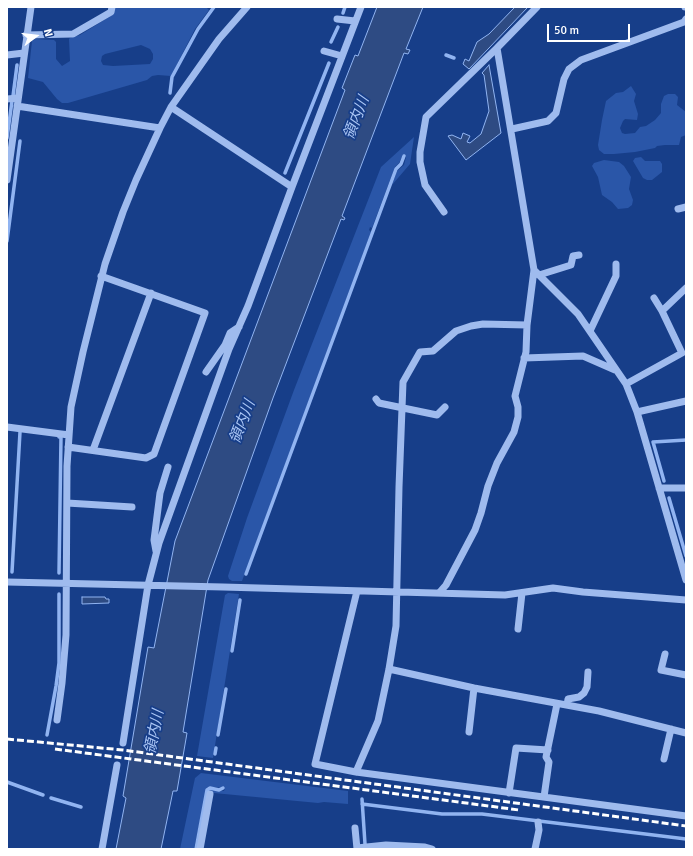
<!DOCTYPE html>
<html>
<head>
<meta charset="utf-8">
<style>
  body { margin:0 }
  #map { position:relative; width:693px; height:856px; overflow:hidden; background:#173e89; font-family:Signika,sans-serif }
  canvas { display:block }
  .frame { position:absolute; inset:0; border:8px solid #fff; pointer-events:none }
  .north { position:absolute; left:16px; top:16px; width:40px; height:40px; -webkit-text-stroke:3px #173e89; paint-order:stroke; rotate:75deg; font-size:11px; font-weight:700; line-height:16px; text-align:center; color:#fff }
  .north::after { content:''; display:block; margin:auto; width:14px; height:18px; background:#fff; clip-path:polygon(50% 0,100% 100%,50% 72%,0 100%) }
  .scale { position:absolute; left:547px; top:24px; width:83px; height:18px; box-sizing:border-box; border:2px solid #fff; border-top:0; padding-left:5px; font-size:12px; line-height:14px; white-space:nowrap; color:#fff; -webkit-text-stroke:3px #173e89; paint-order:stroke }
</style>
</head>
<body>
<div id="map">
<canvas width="693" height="856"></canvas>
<div class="frame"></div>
<div class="north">N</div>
<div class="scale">50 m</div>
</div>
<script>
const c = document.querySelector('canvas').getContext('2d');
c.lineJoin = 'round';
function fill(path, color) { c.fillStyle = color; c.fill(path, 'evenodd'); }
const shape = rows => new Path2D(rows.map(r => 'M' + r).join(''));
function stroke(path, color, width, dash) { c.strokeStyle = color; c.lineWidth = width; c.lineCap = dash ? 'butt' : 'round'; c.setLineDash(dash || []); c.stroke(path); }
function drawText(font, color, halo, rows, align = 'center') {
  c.font = font + ' Signika,"Noto Sans JP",sans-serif'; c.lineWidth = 3.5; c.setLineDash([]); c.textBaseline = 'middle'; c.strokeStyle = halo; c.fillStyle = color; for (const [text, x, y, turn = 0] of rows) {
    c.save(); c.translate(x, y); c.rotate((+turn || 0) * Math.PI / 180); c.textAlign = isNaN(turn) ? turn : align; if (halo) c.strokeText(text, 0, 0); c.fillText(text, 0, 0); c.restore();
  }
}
fill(shape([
  [115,7,206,7,209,10,195,29,171,76,158,75,152,76,147,80,68,103,62,103,57,99,43,82,28,78,32,41,35,39,54,40,56,42,56,59,62,66,70,61,69,39,70,38,80,35,109,17,113,14],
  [141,45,150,49,153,54,153,59,150,64,113,66,103,65,101,61,102,56,105,54],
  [631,86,636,94,634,101,638,114,637,120,625,119,623,121,620,128,622,133,625,134,635,133,640,127,646,126,655,120,661,113,661,104,664,96,668,94,675,94,678,97,677,105,686,112,686,125,685,126,686,135,681,137,679,145,665,145,657,146,655,148,635,152,614,154,604,154,599,150,598,145,602,120,606,101,616,93,623,92],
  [414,137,410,164,392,185,397,171,404,165,406,157,403,155,399,163,395,167,372,228,370,227,369,230,371,232,242,581,232,581,229,579,228,576,247,518,294,390,381,167],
  [641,157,645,161,660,161,662,164,662,172,652,180,647,180,643,178,633,161,635,158],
  [604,160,619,162,624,166,631,177,629,189,633,200,632,205,628,208,618,209,612,202,602,195,598,177,592,166,594,163],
  [228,593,239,594,213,758,197,756,225,595],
  [201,773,348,791,348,804,324,802,318,803,214,793,208,791,210,789,224,791,225,788,210,787,207,788,194,849,180,849,195,778]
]), '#2a56a8');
const water = shape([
  [377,7,423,7,406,49,410,50,408,54,404,53,342,216,345,218,344,220,341,219,273,398,208,580,183,732,187,733,177,791,173,791,161,849,116,849,126,798,123,796,148,647,154,648,175,541,345,90,342,88,355,55,358,56,377,7],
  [515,7,528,7,469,69,463,64,465,59,469,61,477,42,489,34,515,7],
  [489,65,501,133,466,160,448,136,452,135,461,139,463,133,470,136,467,142,470,143,481,134,489,111,484,75,482,73,489,65],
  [82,597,105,597,106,599,109,599,109,603,82,604,82,597]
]);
fill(water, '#2e4b83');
stroke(water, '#91b4f1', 1);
stroke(shape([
  [343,13,345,7],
  [331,42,338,27],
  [446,55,454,58],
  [170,93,172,77,198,29,214,7],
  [13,96,17,65],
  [7,138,12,101],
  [285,173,329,63],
  [7,241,20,141],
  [59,437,61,437,59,573],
  [664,481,653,442,686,440],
  [669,498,686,556],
  [12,572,20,432],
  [246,574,396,169,401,164,404,156],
  [232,651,240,600],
  [47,735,56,686,59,663,59,594],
  [218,735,226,689],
  [215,754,216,748],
  [7,782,43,795],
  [51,798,81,807],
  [362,799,365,844],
  [362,804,442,814,482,814,686,839],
  [196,849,207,790,210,788,219,790,223,788]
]), '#91b4f1', 3.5);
stroke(shape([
  [685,7,686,7],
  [337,19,355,21],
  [26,35,73,34,111,12,112,7],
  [324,51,342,56],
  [7,55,24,53],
  [7,99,18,98],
  [17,106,160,128],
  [171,107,292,187],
  [512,129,548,121,556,113,564,79,569,69,581,60,684,22,686,19],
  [7,180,31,7],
  [678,209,686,207],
  [444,212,425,185,420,162,420,152,426,117,497,48],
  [534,270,578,314,626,384,637,412,686,580],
  [539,275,571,265,573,256,579,255],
  [654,298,662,311],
  [590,331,616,276,616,264],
  [524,358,583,356,615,370],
  [206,372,225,345,230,333,239,327],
  [626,384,682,353,662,311,686,288],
  [376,399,379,403,437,415,445,407],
  [637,412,686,401],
  [7,427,69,435],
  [68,447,146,458,154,454,205,313,101,276],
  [93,450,151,293],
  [659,488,686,488],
  [67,503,132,507],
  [156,551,154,540,160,493,168,467],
  [7,582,223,587,505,595,553,588,583,592,686,600],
  [357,591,315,764,356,772,686,816],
  [439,593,446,585,475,530,481,513,488,486,497,463,514,432,518,417,518,407,515,396,526,352,527,325],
  [518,629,522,593],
  [665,654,661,670,686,675],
  [389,669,474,688,599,711,686,733],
  [567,705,568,699,579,697,584,693,587,687,588,672],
  [57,720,62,683,66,635,67,466,71,407,83,352,105,264,123,212,136,180,160,128,171,107,219,39,247,7],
  [469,732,474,688],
  [123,743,148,585,159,543,229,349,248,306,292,187,361,7],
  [664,759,671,729],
  [356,772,378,721,389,669,396,626,399,487,403,382,420,352,433,351,456,331,471,326,483,324,527,325,534,270,497,48,537,7],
  [509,793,516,748,548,750],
  [544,797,549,762,546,757,557,704],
  [355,828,357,849],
  [357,848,386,845,425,847,432,849],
  [102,849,117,765],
  [200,849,210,794],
  [535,849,539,830,538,822]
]), '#9fbbee', 7);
stroke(shape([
  [7,739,123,750,686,826],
  [55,749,519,810]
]), '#fff', 3, [7, 3]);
drawText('italic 15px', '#abc6f5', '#173e89', [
  ["領内川",357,118,-69],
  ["領内川",243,422,-69],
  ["領内川",155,732,-79]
]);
</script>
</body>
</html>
